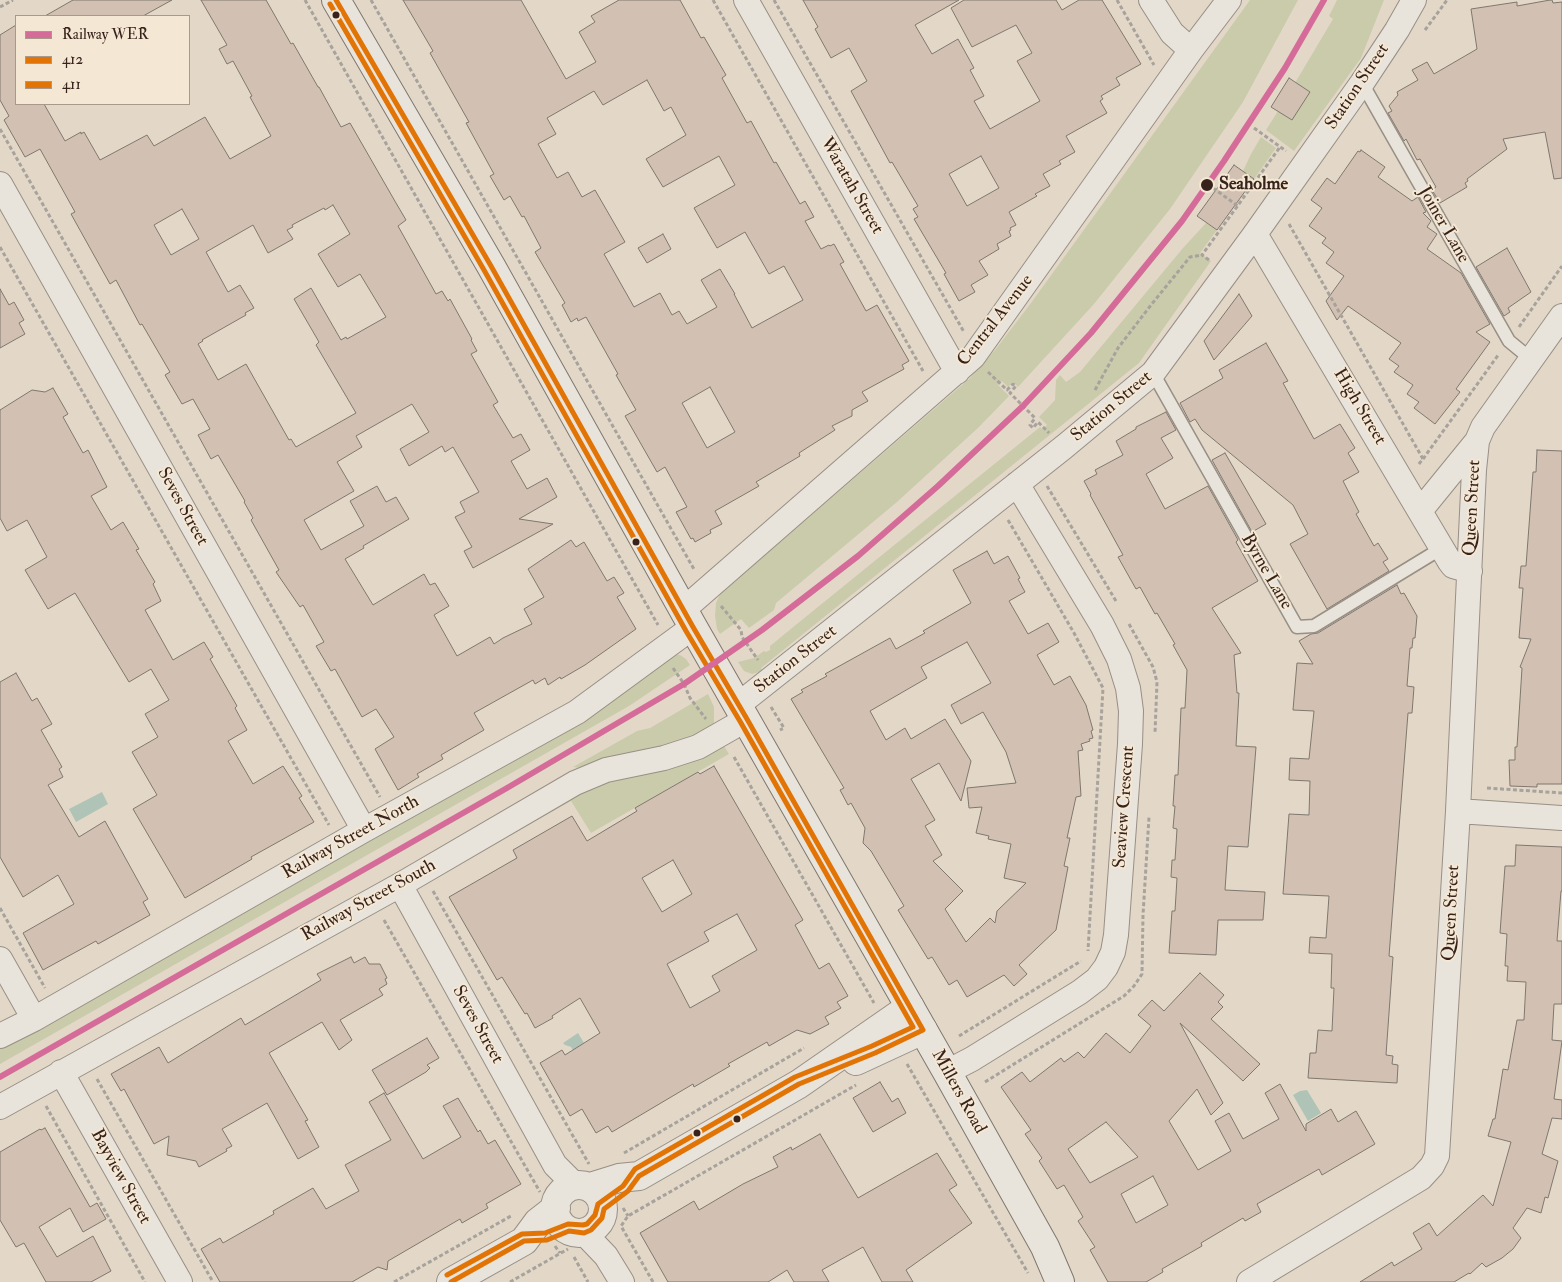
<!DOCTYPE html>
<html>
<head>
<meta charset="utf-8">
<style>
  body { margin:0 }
  #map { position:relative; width:1562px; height:1282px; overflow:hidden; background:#e3d8c7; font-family:"IM FELL Double Pica",serif }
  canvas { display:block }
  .legend { position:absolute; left:15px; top:15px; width:175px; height:90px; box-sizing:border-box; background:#f4e7d3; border:1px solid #a8998a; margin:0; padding:6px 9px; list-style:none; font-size:15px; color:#37231c }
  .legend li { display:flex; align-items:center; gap:10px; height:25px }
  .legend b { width:25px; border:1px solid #a8998a }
</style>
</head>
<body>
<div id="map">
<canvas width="1562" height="1282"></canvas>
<ul class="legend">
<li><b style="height:6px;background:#d56b99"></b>Railway WER</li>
<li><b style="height:6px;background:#e17404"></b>412</li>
<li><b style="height:6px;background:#e17404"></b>411</li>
</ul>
</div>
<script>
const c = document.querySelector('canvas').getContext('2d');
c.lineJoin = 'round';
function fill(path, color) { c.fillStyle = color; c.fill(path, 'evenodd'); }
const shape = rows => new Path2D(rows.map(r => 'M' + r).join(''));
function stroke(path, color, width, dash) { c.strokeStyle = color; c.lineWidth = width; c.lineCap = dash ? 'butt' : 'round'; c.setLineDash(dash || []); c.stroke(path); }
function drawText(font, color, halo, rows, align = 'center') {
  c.font = font + ' "IM FELL Double Pica",serif'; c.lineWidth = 4; c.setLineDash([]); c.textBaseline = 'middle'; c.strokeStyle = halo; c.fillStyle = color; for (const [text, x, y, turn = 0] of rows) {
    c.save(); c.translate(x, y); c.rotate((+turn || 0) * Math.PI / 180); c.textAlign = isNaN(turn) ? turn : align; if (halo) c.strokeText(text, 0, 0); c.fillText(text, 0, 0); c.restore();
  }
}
fill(shape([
  [1250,0,1298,0,1243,102,1170,209,1094,304,1018,387,1013,382,1008,387,1002,381,998,385,1009,396,979,427,897,502,776,603,774,610,749,628,741,619,720,634,717,629,715,616,716,603,720,594,969,379,995,350,1031,303],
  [1337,0,1384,0,1361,58,1294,151,1266,130,1278,111,1292,120,1295,83,1333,19,1329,16],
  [1261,137,1276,148,1254,179,1243,171,1251,154],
  [1206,223,1217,230,1200,253,1211,261,1139,363,761,668,763,671,752,674,744,671,738,662,754,658,764,651,766,652,770,650,770,646,803,619,1040,427,1042,429,1047,425,1039,417,1055,400,1056,380,1060,375,1066,382,1080,372,1183,248],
  [674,654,680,655,686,659,690,665,629,706,0,1064,0,1049,20,1039,242,912],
  [708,694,714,707,714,723,708,731,684,743,581,768,573,767,637,731,650,728],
  [724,746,729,754,591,833,571,801,420,887,571,793]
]), '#c9cbab');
fill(shape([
  [102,792,108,804,76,822,69,809],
  [578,1033,593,1058,581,1065,571,1047,565,1045,563,1043],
  [1307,1090,1321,1113,1308,1121,1293,1095,1300,1091]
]), '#afc4b6');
const building = shape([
  [73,0,172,0,143,16,45,16,73,0],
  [201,0,266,0,291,44,293,43,318,87,319,87,341,127,350,123,396,203,406,220,398,226,436,294,442,291,448,301,450,299,472,339,471,340,477,351,471,354,498,402,493,405,513,438,521,434,530,450,511,461,527,489,547,478,557,497,519,519,553,524,473,568,464,551,472,547,455,517,465,512,460,502,479,492,453,447,445,452,442,446,409,466,400,449,429,432,412,404,356,436,362,447,337,462,354,491,304,520,321,550,364,526,350,501,377,486,386,502,396,497,409,519,363,546,364,548,345,559,373,605,424,574,430,585,435,583,449,606,434,615,457,656,490,637,494,644,503,638,532,624,524,609,544,597,528,569,571,540,576,547,584,542,607,581,614,577,624,593,617,597,636,629,585,665,561,679,560,677,548,685,545,678,535,684,533,680,474,713,484,730,441,755,443,759,417,774,419,777,398,790,375,749,394,737,376,709,362,717,335,669,331,671,316,646,324,642,303,605,300,607,276,572,279,570,251,520,253,518,244,502,245,501,218,455,211,459,198,435,210,429,193,399,182,404,165,375,170,372,142,324,140,325,116,280,110,284,71,214,75,212,40,149,25,157,4,120,9,116,0,100,0,35,16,25,16,104,44,104,65,141,81,132,81,134,84,132,100,160,147,135,154,146,205,117,230,159,271,136,250,97,252,96,233,61,227,64,219,49,227,45,201,0],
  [333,205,350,234,318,254,338,287,360,274,386,317,347,339,346,337,341,340,311,288,294,299,319,342,316,345,356,413,296,447,291,439,289,440,246,364,218,380,198,344,203,341,202,340,246,315,245,313,254,308,240,285,228,292,206,252,253,225,268,253,293,239,287,230,293,227,292,225,324,208,325,210,333,205],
  [182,209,199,239,171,255,154,225,182,209],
  [403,0,521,0,566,79,596,62,579,32,595,22,591,16,619,0,680,0,701,38,704,37,726,75,722,78,747,123,751,121,774,163,776,162,800,204,805,201,814,217,805,221,821,249,829,245,830,246,834,244,844,262,840,264,866,311,877,305,909,361,902,365,904,369,862,392,868,401,852,410,852,416,832,426,835,430,799,453,800,456,756,482,759,486,715,511,722,524,710,530,711,533,695,542,693,538,691,539,676,512,687,507,665,467,657,472,625,416,636,410,616,375,618,374,586,317,578,321,577,318,571,322,562,305,565,303,535,252,541,248,524,216,522,217,510,196,504,200,490,176,494,174,466,123,469,122,430,53,433,51,403,0],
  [647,80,664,111,671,107,686,135,646,159,663,187,719,156,735,185,694,208,717,248,745,232,769,274,784,266,803,300,752,328,734,294,735,294,720,269,701,280,717,307,687,324,679,311,672,315,660,293,634,307,604,254,625,242,595,190,582,197,568,172,557,178,538,144,556,134,547,118,594,91,603,105,647,80],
  [710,387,735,432,707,448,682,403,710,387],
  [803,0,959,0,915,25,932,54,958,39,974,68,970,70,984,96,974,101,990,129,1040,101,1017,61,1032,53,1016,25,972,47,951,8,964,0,1056,0,1062,10,1079,0,1102,0,1141,64,1116,78,1120,85,1101,96,1103,99,1100,101,1107,113,1066,136,1075,152,1059,161,1061,164,1043,174,1050,186,1035,194,1037,196,1009,212,1016,225,1010,228,1011,230,1009,231,1011,236,997,244,999,249,979,261,988,275,971,285,975,292,959,301,944,274,946,273,914,219,918,217,913,209,918,206,892,162,890,163,851,91,867,81,849,48,831,58,815,29,818,27,803,0],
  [981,156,999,188,967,206,949,174,981,156],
  [1550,0,1552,0,1553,3,1562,2,1562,178,1554,179,1545,132,1503,139,1507,149,1467,179,1468,181,1465,183,1467,187,1440,203,1432,190,1436,187,1420,159,1417,160,1406,139,1404,141,1388,113,1392,111,1389,106,1398,95,1397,92,1418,80,1412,70,1427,62,1434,74,1477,49,1471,9,1517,2,1517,6,1550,0],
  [1289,78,1310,92,1292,120,1271,107,1289,78],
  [1361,150,1385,167,1378,177,1412,201,1418,197,1426,212,1423,213,1431,221,1427,227,1437,234,1427,249,1461,273,1490,324,1476,332,1490,342,1456,389,1460,392,1435,424,1414,408,1419,402,1407,394,1413,385,1394,372,1399,366,1389,359,1401,343,1348,306,1337,320,1326,301,1344,276,1326,263,1334,252,1322,243,1326,238,1309,226,1322,208,1311,200,1327,178,1335,184,1358,151,1360,152,1361,150],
  [1234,165,1254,179,1217,230,1197,216,1234,165],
  [663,234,671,249,647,263,638,248,663,234],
  [1507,248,1531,292,1508,308,1510,312,1504,316,1476,267,1507,248],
  [0,289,9,305,14,302,24,320,19,323,25,334,0,348,0,289],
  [1239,294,1252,316,1214,360,1204,341,1239,294],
  [1266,343,1288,381,1283,383,1314,439,1340,424,1355,448,1348,453,1359,472,1343,481,1359,512,1356,514,1374,546,1378,543,1388,559,1383,562,1389,571,1327,609,1290,544,1308,534,1293,505,1202,430,1195,419,1190,422,1180,403,1223,378,1219,370,1266,343],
  [53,388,68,414,63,417,83,453,88,450,107,487,91,496,111,530,123,522,139,549,136,550,155,582,153,584,161,601,145,610,173,660,204,642,213,657,210,659,237,706,235,708,247,730,228,741,253,784,283,766,302,796,299,798,314,822,251,857,252,859,185,898,133,809,157,795,132,752,158,737,145,714,169,700,151,669,129,682,75,593,48,609,25,570,47,557,27,520,7,531,0,518,0,410,32,390,45,392,53,388],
  [1166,412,1176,430,1161,438,1173,458,1146,474,1165,509,1208,486,1238,540,1236,542,1258,581,1212,608,1241,653,1234,655,1237,693,1239,693,1236,746,1256,747,1248,847,1228,846,1225,890,1265,892,1263,920,1218,920,1216,955,1169,953,1172,911,1175,911,1177,878,1171,877,1172,860,1175,860,1177,829,1173,828,1175,806,1173,806,1175,775,1178,775,1181,708,1185,708,1187,670,1173,645,1175,644,1157,613,1155,614,1140,587,1136,589,1118,557,1123,555,1090,495,1091,494,1084,481,1097,474,1095,470,1123,455,1116,441,1136,429,1136,427,1166,412],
  [1537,450,1562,451,1562,784,1537,784,1537,787,1510,786,1509,760,1515,760,1515,747,1517,747,1522,668,1520,667,1531,639,1519,638,1523,588,1519,588,1521,566,1526,566,1533,472,1536,472,1537,450],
  [1225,453,1266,524,1252,532,1212,460,1225,453],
  [987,551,994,564,1008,556,1020,578,1018,579,1025,592,1009,601,1028,634,1048,623,1059,642,1037,655,1054,685,1070,676,1086,705,1093,730,1091,731,1093,738,1089,739,1090,741,1081,744,1083,750,1078,751,1081,796,1076,797,1067,838,1070,838,1064,866,1068,867,1056,930,1019,965,1027,974,1014,986,1004,975,967,997,957,980,949,985,932,957,928,959,898,910,904,906,871,851,863,843,865,828,851,803,848,805,840,790,844,788,791,699,803,692,801,690,827,676,825,674,890,638,896,649,925,633,923,631,971,603,953,570,987,551],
  [967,642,991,683,951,705,961,724,983,712,1006,752,1016,783,967,788,969,808,982,807,976,833,989,836,988,839,1011,844,1004,878,1026,883,997,911,995,923,990,918,966,942,945,909,963,891,933,861,942,855,925,826,935,820,911,779,939,763,961,801,971,761,945,719,911,739,905,728,886,740,870,711,927,678,921,667,967,642],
  [1397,585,1401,594,1404,593,1417,616,1415,638,1413,638,1412,648,1410,648,1407,686,1414,687,1412,713,1408,713,1389,956,1393,957,1386,1055,1393,1056,1392,1064,1398,1065,1397,1083,1308,1078,1310,1053,1316,1053,1318,1030,1332,1031,1334,988,1331,988,1332,954,1309,953,1310,937,1326,938,1329,896,1283,894,1289,814,1309,815,1310,781,1289,780,1290,758,1309,759,1314,711,1293,710,1297,663,1313,664,1299,641,1311,634,1318,633,1397,585],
  [16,673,32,701,37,698,52,724,41,730,62,767,59,769,63,777,48,785,79,837,105,821,148,899,143,902,150,915,98,944,96,941,43,970,23,933,74,904,58,875,23,897,0,857,0,682,16,673],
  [714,766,803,920,795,925,819,969,829,963,848,996,837,1002,841,1008,825,1017,829,1024,810,1034,797,1030,769,1046,767,1042,728,1064,730,1066,694,1087,693,1084,612,1132,608,1126,596,1133,582,1109,570,1116,540,1063,562,1050,565,1055,600,1033,580,998,552,1016,553,1018,535,1028,527,1013,525,1014,502,977,497,980,449,897,517,858,513,850,572,816,587,841,637,811,635,808,698,772,700,774,714,766],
  [673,860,692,894,662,912,642,878,673,860],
  [737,914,757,950,712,976,720,991,690,1008,667,964,709,941,704,932,737,914],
  [1516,845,1562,847,1562,891,1561,891,1557,941,1562,941,1562,1004,1554,1004,1552,1040,1562,1041,1554,1099,1562,1100,1562,1119,1552,1118,1542,1154,1558,1161,1548,1198,1545,1197,1541,1213,1527,1208,1513,1228,1521,1238,1513,1249,1502,1258,1486,1267,1482,1263,1470,1274,1469,1273,1454,1282,1360,1282,1392,1262,1394,1266,1422,1249,1413,1233,1429,1223,1437,1236,1483,1195,1493,1206,1511,1142,1488,1136,1493,1119,1495,1119,1503,1069,1508,1070,1517,1020,1524,1020,1526,982,1507,981,1508,966,1505,966,1507,934,1500,933,1505,866,1515,866,1516,845],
  [351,957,354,963,365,957,369,964,380,964,387,978,385,979,387,984,379,989,383,995,340,1020,352,1040,339,1050,322,1022,269,1053,308,1120,305,1121,319,1147,298,1159,267,1103,222,1129,232,1146,226,1149,227,1151,199,1167,196,1161,167,1155,169,1136,154,1144,124,1089,121,1091,111,1074,159,1047,168,1063,241,1018,245,1025,321,980,317,974,351,957],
  [1200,973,1224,995,1218,1002,1223,1007,1211,1019,1260,1064,1243,1081,1180,1023,1223,1103,1211,1115,1197,1089,1169,1121,1198,1170,1231,1151,1215,1121,1229,1113,1243,1139,1279,1119,1265,1093,1280,1084,1306,1131,1306,1124,1331,1109,1338,1122,1356,1111,1375,1144,1322,1175,1319,1169,1257,1204,1261,1212,1245,1221,1243,1218,1201,1243,1202,1246,1162,1269,1163,1272,1146,1282,1108,1282,1090,1250,1095,1247,1078,1221,1083,1217,1064,1185,1057,1189,1039,1161,1042,1158,1025,1134,1031,1130,1001,1087,1022,1072,1030,1082,1061,1058,1064,1062,1078,1052,1084,1058,1106,1033,1130,1053,1151,1026,1138,1015,1152,1000,1164,1011,1200,973],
  [1106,1122,1138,1157,1090,1183,1068,1149,1106,1122],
  [1153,1176,1168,1205,1136,1223,1121,1194,1153,1176],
  [427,1038,439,1058,427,1065,430,1068,426,1072,387,1095,372,1070,427,1038],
  [880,1082,892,1102,898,1098,906,1113,873,1132,853,1098,880,1082],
  [384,1093,423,1159,461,1137,443,1106,458,1098,478,1132,480,1130,488,1144,495,1140,521,1184,486,1204,488,1208,462,1223,460,1219,388,1261,387,1270,378,1267,352,1282,220,1282,201,1249,220,1238,223,1243,274,1214,273,1211,313,1188,326,1209,359,1191,345,1165,391,1140,369,1102,384,1093],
  [45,1128,90,1207,97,1203,106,1219,83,1232,70,1208,39,1227,57,1257,93,1236,111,1271,91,1282,46,1282,24,1243,16,1247,0,1220,0,1152,40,1129,41,1130,45,1128],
  [820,1134,858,1198,937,1153,957,1185,949,1190,972,1223,906,1270,913,1282,882,1282,863,1247,822,1270,829,1282,794,1282,787,1270,768,1282,668,1282,640,1233,694,1201,699,1210,743,1184,778,1167,773,1157,791,1147,792,1150,820,1134]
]);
fill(building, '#d2c1b3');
stroke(building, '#7f776e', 1);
const service = shape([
  [1362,83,1509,341,1532,360],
  [1153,373,1297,627,1314,626,1442,548]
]);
const minor = shape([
  [746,0,957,372],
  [1151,0,1172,33,1191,50],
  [0,184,364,830],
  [1255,234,1450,562,1453,566,1470,571],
  [1420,511,1477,441],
  [683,610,973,357,1191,50,1229,0],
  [738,705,1064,447,1153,373,1255,234,1362,83,1397,30,1414,0],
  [1458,811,1562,818],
  [400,885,555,1165,575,1185],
  [0,959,34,1019],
  [0,1036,34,1019,364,830,577,712,693,627],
  [61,1072,180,1282],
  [947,1072,972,1059,1080,992,1097,979,1106,967,1113,952,1116,935,1130,744,1131,711,1128,688,1119,659,1102,625,1017,484],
  [0,1107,400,885,575,783,606,770,664,758,698,747,747,719],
  [584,1233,606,1256,622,1282],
  [1249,1282,1421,1178,1432,1166,1437,1156,1458,811,1474,470,1477,441,1483,427,1562,316]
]);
const tertiary = shape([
  [856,1061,923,1030],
  '555 1209a24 24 0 1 1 48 0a24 24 0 1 1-48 0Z',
  [590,1187,619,1178,639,1176,799,1084,910,1007],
  [451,1282,524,1241,538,1222,556,1208]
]);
const secondary = shape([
  [336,0,491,266,693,627,947,1072,1045,1247,1060,1282]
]);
stroke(service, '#988f85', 15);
stroke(minor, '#988f85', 26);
stroke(tertiary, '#988f85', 30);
stroke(secondary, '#7f776e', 30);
stroke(shape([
  [305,0,658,625],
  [371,0,695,571],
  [713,0,923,371],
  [774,0,964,332],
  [1117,0,1154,65],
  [0,7,13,0],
  [1425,30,1447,0],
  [1254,128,1286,151],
  [0,129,380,797],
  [1213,188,1238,206],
  [1289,224,1423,459,1418,465],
  [0,247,329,825],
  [1209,260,1202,255,1280,147],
  [1519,327,1562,266],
  [988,372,1007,390,1013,384,1016,386,1010,393,1035,418,1030,425,1033,428,1038,422,1049,433],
  [1095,390,1118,348,1151,305,1190,257,1202,255],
  [1423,459,1499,354],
  [1047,486,1116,601],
  [1008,520,1074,633,1103,688,1088,951],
  [721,606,741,630,742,637,758,660],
  [1129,624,1153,667,1157,682,1155,733],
  [673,668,684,684,690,698,706,719],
  [771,707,784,728,780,730],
  [734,757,874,1003],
  [1487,788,1562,793],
  [433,891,589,1164],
  [0,908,45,988],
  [384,920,540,1192],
  [959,1036,1081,961],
  [907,1064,1028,1273],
  [97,1079,213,1282],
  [985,1082,1124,996,1134,986,1142,974,1143,915,1149,817],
  [46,1106,145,1282],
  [624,1153,804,1048],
  [623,1208,628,1216],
  [555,1246,560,1253],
  [574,1257,588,1282],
  [394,1282,511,1216],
  [510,1282,568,1249],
  [653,1282,621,1226,628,1216,856,1085]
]), '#a8a29c', 3, [4, 2.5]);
stroke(service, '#e8e3db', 12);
stroke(minor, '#e8e3db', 24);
stroke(tertiary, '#e8e3db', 28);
stroke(secondary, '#e8e3db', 28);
stroke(shape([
  [336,0,491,266,693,627,747,719,923,1030,875,1053,799,1084,639,1176,628,1191,604,1209,602,1218,591,1230,584,1233,569,1231,547,1240,524,1241,451,1282]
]), '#e17404', 5);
stroke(shape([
  [330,4,484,270,686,631,741,723,913,1027,872,1046,795,1077,635,1169,623,1186,598,1204,595,1215,587,1224,583,1225,568,1224,545,1233,522,1234,447,1275]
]), '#e17404', 5);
stroke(shape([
  [0,1077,507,788,684,684,762,630,858,556,938,486,1023,406,1091,333,1182,221,1224,161,1285,68,1324,0]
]), '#d56b99', 6);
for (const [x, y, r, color] of [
  [336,15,4.5,"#37231c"],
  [1207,185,7,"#37231c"],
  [636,542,4.5,"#37231c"],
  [737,1119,4.5,"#37231c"],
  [697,1133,4.5,"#37231c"]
]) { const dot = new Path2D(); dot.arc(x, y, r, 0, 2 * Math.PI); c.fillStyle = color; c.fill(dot); stroke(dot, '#f4e7d3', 2); }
drawText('18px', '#37231c', '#f4e7d3', [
  ["Station Street",1358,87,-56],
  ["Waratah Street",851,186,60],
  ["Joiner Lane",1443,225,60],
  ["Central Avenue",996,321,-52],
  ["Station Street",1112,407,-40],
  ["High Street",1359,407,59],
  ["Seves Street",182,507,61],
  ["Queen Street",1473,508,-87],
  ["Byrne Lane",1266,572,60],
  ["Station Street",796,660,-38],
  ["Seaview Crescent",1125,807,-86],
  ["Railway Street North",351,838,-29],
  ["Railway Street South",369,901,-29],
  ["Queen Street",1452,913,-87],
  ["Seves Street",477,1025,61],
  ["Millers Road",958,1092,61],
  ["Bayview Street",120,1177,61]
]);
drawText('bold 18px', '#37231c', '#f4e7d3', [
  ["Seaholme",1219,185]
], 'left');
</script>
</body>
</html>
